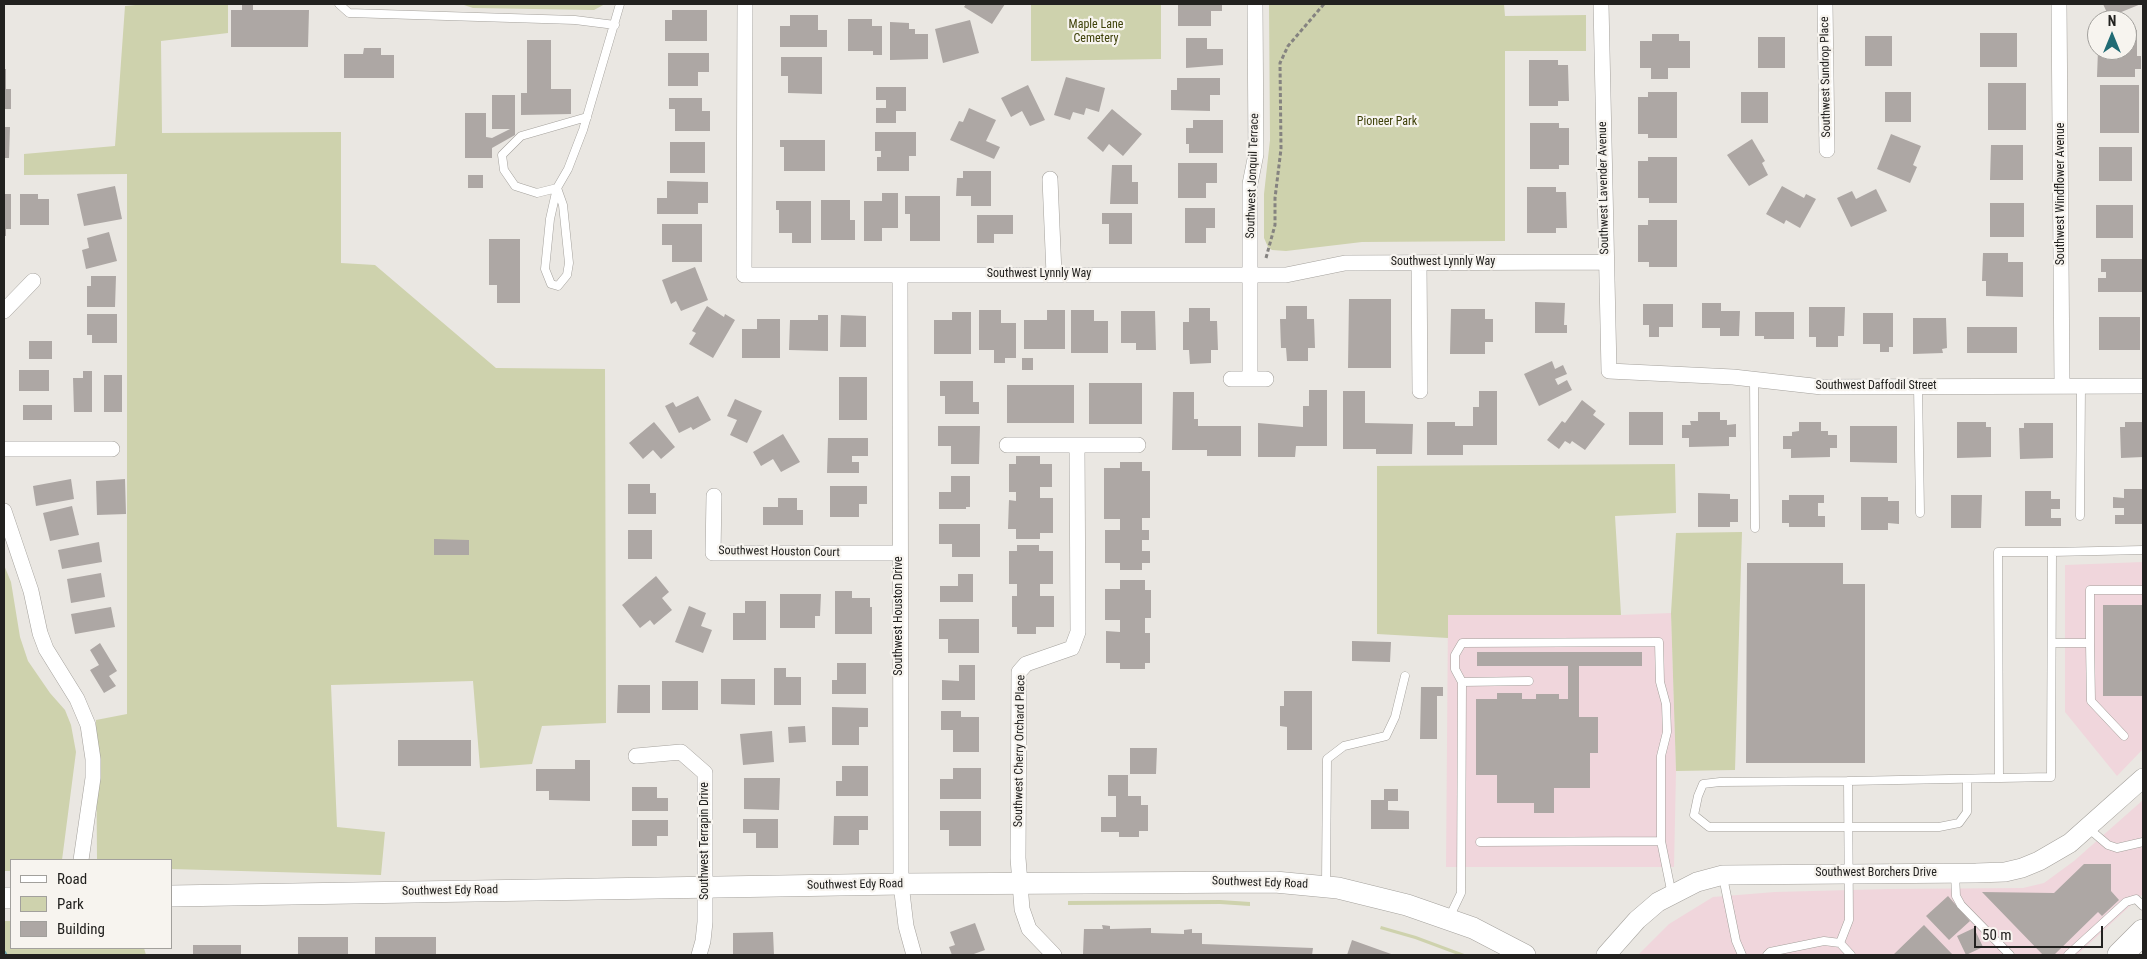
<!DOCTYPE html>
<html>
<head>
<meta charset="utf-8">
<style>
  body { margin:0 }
  #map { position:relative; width:2147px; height:959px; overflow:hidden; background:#eae7e2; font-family:"Roboto Condensed",sans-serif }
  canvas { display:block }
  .frame { position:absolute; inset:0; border:5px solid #22211f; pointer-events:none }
  .legend { position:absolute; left:10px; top:859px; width:162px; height:90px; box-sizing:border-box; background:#f7f4ef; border:1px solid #a2a09c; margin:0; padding:6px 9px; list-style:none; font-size:15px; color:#22211f }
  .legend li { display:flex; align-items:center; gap:10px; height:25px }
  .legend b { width:25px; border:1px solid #a2a09c }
  .north { position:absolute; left:2087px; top:10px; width:50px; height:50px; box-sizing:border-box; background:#f7f4ef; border:1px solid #a2a09c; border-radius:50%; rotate:0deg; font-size:14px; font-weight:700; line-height:20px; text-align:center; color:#22211f }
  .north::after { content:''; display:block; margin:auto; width:18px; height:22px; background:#216b74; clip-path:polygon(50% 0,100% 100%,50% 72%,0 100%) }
  .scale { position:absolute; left:1974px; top:926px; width:129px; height:22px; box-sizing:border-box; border:2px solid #22211f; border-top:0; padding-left:6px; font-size:15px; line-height:18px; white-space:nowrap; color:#22211f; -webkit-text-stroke:4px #f7f4ef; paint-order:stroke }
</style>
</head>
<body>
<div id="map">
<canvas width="2147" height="959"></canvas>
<div class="frame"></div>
<ul class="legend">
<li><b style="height:6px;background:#fff"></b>Road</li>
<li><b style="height:14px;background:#ced2ad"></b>Park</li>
<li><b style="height:14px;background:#ada7a4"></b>Building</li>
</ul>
<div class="north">N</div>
<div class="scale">50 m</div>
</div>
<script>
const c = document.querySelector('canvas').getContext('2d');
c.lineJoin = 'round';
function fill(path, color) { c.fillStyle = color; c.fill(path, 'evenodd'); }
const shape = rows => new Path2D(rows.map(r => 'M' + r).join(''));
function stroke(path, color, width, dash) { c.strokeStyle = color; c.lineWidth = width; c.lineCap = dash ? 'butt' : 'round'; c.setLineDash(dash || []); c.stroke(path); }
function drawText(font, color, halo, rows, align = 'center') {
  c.font = font + ' "Roboto Condensed",sans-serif'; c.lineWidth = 4.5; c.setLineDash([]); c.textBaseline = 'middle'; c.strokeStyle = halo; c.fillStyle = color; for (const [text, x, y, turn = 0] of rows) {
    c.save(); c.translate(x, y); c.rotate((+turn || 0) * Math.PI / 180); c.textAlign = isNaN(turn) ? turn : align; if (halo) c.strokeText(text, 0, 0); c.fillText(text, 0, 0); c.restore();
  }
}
fill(shape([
  [2143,562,2143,749,2117,776,2065,712,2065,565],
  [1671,613,1676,771,1674,867,1446,867,1448,615,1621,615],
  [2143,800,2143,894,2077,955,1638,955,1669,924,1713,897,1775,892,1889,889,2023,888,2044,883,2074,861]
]), '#f0d6dc');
fill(shape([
  [146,4,228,4,228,33,161,41,162,133,341,132,341,263,375,265,496,368,605,369,606,723,542,726,532,764,480,768,473,681,331,685,337,827,385,832,381,875,171,869,171,860,97,860,96,720,127,714,127,174,24,175,24,154,115,146,125,6],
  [461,4,605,4,594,10,473,8],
  [1031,4,1161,4,1161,59,1031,61],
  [1269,4,1504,4,1505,16,1586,15,1586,51,1505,51,1505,241,1362,242,1286,251,1272,250,1268,247,1264,238,1264,194,1270,140],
  [1675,464,1676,513,1615,516,1621,615,1448,615,1448,638,1377,634,1377,466],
  [1742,532,1735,770,1676,771,1671,613,1676,533],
  [4,565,11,582,20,637,28,661,50,693,65,710,71,725,76,752,62,860,11,860,11,871,4,871],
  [1220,900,1250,902,1250,906,1220,904,1068,905,1068,901],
  [4,921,11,921,11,948,144,948,146,955,4,955],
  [1381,926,1416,936,1467,955,1458,955,1415,939,1380,929]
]), '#ced2ad');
stroke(shape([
  [4,953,5,955]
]), '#69a4ab', 5);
fill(shape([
  [242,4,253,4,253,10,309,10,308,47,231,47,231,10,242,10],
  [966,4,1005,4,992,24,964,7],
  [1178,4,1222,4,1222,11,1211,11,1211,26,1178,26],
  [2103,4,2141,4,2109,17],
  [672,10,707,10,707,41,665,41,665,20,672,20],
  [790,15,818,15,818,30,827,30,827,47,780,47,780,26,790,26],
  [848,19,872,19,872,26,882,26,882,55,873,55,873,51,848,51],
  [970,20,979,53,943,63,935,29],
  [890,22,909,23,909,29,915,29,915,34,928,34,928,59,890,60],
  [2127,30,2137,30,2137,56,2141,56,2141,69,2135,69,2135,77,2097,77,2098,50,2127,50],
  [1980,33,2017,33,2017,67,1980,67],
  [1652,34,1679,34,1679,41,1690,41,1690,68,1668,68,1668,79,1651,79,1651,68,1640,68,1640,41,1652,41],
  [1865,36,1892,36,1892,66,1865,66],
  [1758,37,1785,37,1785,68,1758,68],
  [1186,38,1207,38,1207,49,1223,49,1223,65,1186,68],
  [527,40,551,40,551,89,571,89,571,114,521,115,521,93,527,93],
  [364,48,381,48,381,55,394,55,394,78,344,78,344,54,363,54],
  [668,53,709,53,709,72,698,72,698,86,668,86],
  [781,57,822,57,822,94,788,93,788,76,781,76],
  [1529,60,1558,60,1558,65,1568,65,1569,101,1558,101,1558,106,1529,106],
  [4,69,6,69,6,89,11,89,11,109,4,109],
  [1066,77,1105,88,1099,112,1086,108,1084,115,1073,112,1070,120,1054,115],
  [1177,78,1220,78,1220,95,1210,95,1210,111,1171,110,1171,90,1177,90],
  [1988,83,2026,83,2026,130,1988,130],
  [1028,85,1045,120,1030,126,1022,111,1011,117,1001,98],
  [2100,85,2139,85,2139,133,2100,133],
  [876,87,906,87,906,111,896,111,896,123,876,123,876,108,886,108,886,100,876,100],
  [1648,92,1677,92,1677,138,1648,138,1648,134,1638,134,1638,97,1648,97],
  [1741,92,1768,92,1768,123,1741,123],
  [1885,92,1911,92,1911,122,1885,122],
  [492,95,515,95,515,135,492,148,492,158,465,158,465,113,486,113,486,137,492,138,510,129,492,129],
  [669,98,702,98,702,111,710,111,710,131,675,131,675,109,669,109],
  [969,108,996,120,986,141,1000,147,994,159,950,140,959,121,963,122],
  [1112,109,1142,134,1123,156,1109,144,1103,152,1087,138],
  [1193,120,1223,120,1223,153,1189,153,1189,144,1186,144,1186,128,1193,128],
  [1530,123,1559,123,1559,128,1569,128,1569,165,1559,165,1559,169,1530,169],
  [4,127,10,127,9,158,4,158],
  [875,132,916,132,916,156,909,156,909,171,877,171,877,157,881,157,881,151,875,151],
  [1891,134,1921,146,1913,165,1917,167,1910,183,1877,169],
  [1752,139,1765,161,1762,163,1768,175,1749,186,1727,155],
  [780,140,825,140,825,171,784,171,784,147,780,147],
  [670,142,705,142,705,173,670,173],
  [1991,145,2023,145,2023,180,1990,180],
  [2099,147,2132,147,2132,181,2099,181],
  [1648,157,1677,157,1677,203,1649,203,1649,198,1638,198,1638,161,1648,161],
  [1178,163,1217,163,1217,183,1206,183,1206,198,1178,198],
  [1112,165,1132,165,1132,182,1138,182,1138,204,1110,204],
  [963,171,991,171,991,206,971,206,971,196,956,196,957,178,963,178],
  [468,175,483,175,483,188,468,188],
  [667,181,708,182,708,203,698,203,698,214,657,214,657,198,667,198],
  [115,186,122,219,84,226,77,194],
  [1782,186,1804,198,1806,194,1816,199,1800,228,1786,220,1784,224,1766,214],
  [1527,187,1556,187,1556,192,1566,192,1567,228,1556,228,1556,233,1527,233],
  [1876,189,1887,211,1851,227,1837,198,1852,191,1856,199],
  [882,193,898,193,898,228,882,228,882,241,864,241,864,201,882,201],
  [4,194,11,194,11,229,6,229,6,236,4,236],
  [20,194,38,194,38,199,49,199,49,225,20,225],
  [905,196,940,196,940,241,910,241,910,214,905,214],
  [821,200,850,200,850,220,855,220,855,240,821,240],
  [776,201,811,201,811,243,792,243,792,233,779,233,779,210,776,210],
  [1990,203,2024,203,2024,237,1990,237],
  [2096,205,2133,205,2133,238,2096,238],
  [1185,208,1215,208,1215,228,1206,228,1206,243,1185,243],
  [1102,213,1132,213,1132,244,1109,244,1109,224,1102,224],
  [977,215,1013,215,1013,234,994,234,994,243,977,243],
  [1648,220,1677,220,1677,267,1649,267,1649,262,1638,262,1638,225,1648,225],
  [662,224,702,224,702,262,672,262,672,245,662,245],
  [109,232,117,261,86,269,82,250,89,248,87,238],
  [489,239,520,239,520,303,497,303,497,285,489,285],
  [1983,253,2008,253,2008,262,2023,262,2023,297,1986,296,1986,281,1982,281],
  [2101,259,2143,259,2143,292,2098,292,2098,278,2106,278,2106,272,2101,272],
  [695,267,708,300,681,311,676,301,671,304,662,280],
  [91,276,116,276,115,307,87,307,87,286,91,286],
  [1349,299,1391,299,1391,368,1348,368],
  [1535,302,1565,303,1564,325,1567,325,1567,333,1535,333],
  [1702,303,1721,303,1721,311,1740,311,1739,336,1720,336,1720,328,1702,328],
  [1643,304,1673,304,1673,327,1659,327,1659,337,1649,337,1649,325,1643,325],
  [707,306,724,317,725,314,735,320,713,358,689,344,696,333,692,331],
  [1286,306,1307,306,1307,319,1314,319,1315,348,1308,348,1308,361,1287,361,1286,348,1281,348,1280,319,1286,319],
  [1809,307,1845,307,1844,336,1838,336,1838,347,1816,347,1816,337,1809,337],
  [1189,308,1210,308,1210,321,1217,321,1218,350,1211,350,1211,363,1190,364,1189,350,1183,350,1183,322,1189,322],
  [1451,309,1485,309,1485,319,1493,319,1493,342,1485,342,1485,354,1450,354],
  [979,310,1001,310,1001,323,1016,323,1016,358,1005,358,1005,363,994,363,994,350,979,350],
  [1047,310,1065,310,1065,349,1024,349,1024,320,1047,320],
  [1071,310,1094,310,1094,321,1108,321,1108,353,1071,353],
  [1121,311,1155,311,1156,350,1136,350,1136,343,1121,343],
  [952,312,971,312,971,354,934,354,934,320,952,320],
  [1755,312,1794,312,1794,339,1764,339,1764,336,1755,336],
  [1863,313,1893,313,1893,347,1889,347,1889,352,1880,352,1880,344,1863,344],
  [87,314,117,314,117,343,92,343,92,335,87,335],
  [818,315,828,315,828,351,789,350,790,320,818,320],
  [841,315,866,316,866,347,840,347],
  [2099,317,2140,317,2140,350,2099,350],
  [1913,318,1946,318,1947,348,1942,349,1943,353,1913,354],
  [757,319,780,319,780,358,742,358,742,329,757,329],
  [1967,327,2017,327,2017,353,1967,353],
  [29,341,52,341,52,359,29,359],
  [1022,358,1033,358,1033,370,1022,370],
  [1552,361,1555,369,1563,365,1567,374,1555,379,1558,385,1567,380,1572,390,1539,406,1524,374],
  [19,370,49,370,49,391,19,391],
  [83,371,92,371,92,412,74,412,73,378,83,378],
  [104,375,122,375,122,412,104,412],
  [839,377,867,377,867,420,839,420],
  [940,381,973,381,973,402,979,402,979,414,945,414,945,396,940,396],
  [1089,383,1142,383,1142,424,1089,424],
  [1007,385,1074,385,1074,423,1007,423],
  [1309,390,1327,390,1327,446,1296,446,1295,457,1258,457,1258,423,1303,427,1303,406,1309,406],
  [1343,391,1365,391,1365,423,1413,424,1412,454,1376,454,1376,449,1343,449],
  [1479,391,1497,391,1497,445,1463,445,1463,455,1427,455,1427,422,1455,422,1455,426,1473,426,1473,407,1479,407],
  [1173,392,1194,392,1194,419,1198,419,1198,426,1241,426,1241,456,1207,456,1207,450,1172,450],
  [698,396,711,420,693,430,691,427,679,433,665,406,673,402,676,407],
  [735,399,762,411,747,443,730,435,737,420,727,416],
  [1582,400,1596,411,1593,415,1605,424,1585,450,1572,441,1570,444,1565,441,1559,449,1547,440,1562,421,1565,423],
  [23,405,52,405,52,420,23,420],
  [1629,412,1663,412,1663,445,1629,445],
  [1698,412,1720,412,1720,420,1727,420,1727,425,1736,424,1736,437,1729,437,1729,446,1689,447,1689,438,1682,438,1682,425,1691,425,1690,421,1698,421],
  [654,422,675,447,661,459,653,450,643,459,629,443],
  [1799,422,1821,422,1821,431,1828,431,1828,435,1837,435,1837,448,1830,448,1830,457,1791,458,1791,449,1783,449,1783,436,1792,436,1792,432,1799,431],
  [1957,422,1986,422,1986,427,1991,427,1991,457,1957,458],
  [2125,422,2143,422,2143,457,2121,458,2120,427,2125,427],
  [2024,423,2053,423,2053,458,2020,459,2019,428,2024,428],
  [938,426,980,426,979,464,951,464,951,446,938,446],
  [1850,426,1897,426,1897,463,1850,462],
  [783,434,800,462,781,472,773,459,761,466,753,452],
  [828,438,868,438,868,456,852,456,852,462,859,462,859,473,827,473],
  [1016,456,1040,456,1040,464,1052,464,1052,487,1040,487,1040,498,1053,498,1053,533,1040,533,1040,539,1016,539,1016,529,1008,529,1009,500,1016,501,1016,492,1009,492,1009,464,1016,464],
  [1120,462,1142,462,1142,471,1150,471,1150,518,1142,518,1142,530,1149,530,1149,540,1142,540,1142,551,1150,551,1150,563,1142,563,1142,570,1120,570,1120,563,1105,563,1105,530,1120,530,1120,519,1104,519,1104,468,1120,468],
  [951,476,970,476,970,507,966,507,966,509,939,509,939,492,951,492],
  [71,479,74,499,36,506,33,486],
  [125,479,126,514,97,515,96,481],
  [628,484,650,484,650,493,656,493,656,514,628,514],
  [830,486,867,486,867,504,859,504,859,517,830,517],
  [2124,489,2143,489,2143,524,2115,524,2115,515,2124,515,2124,508,2113,508,2113,497,2124,498],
  [2025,491,2051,491,2051,499,2060,499,2060,509,2051,509,2051,518,2061,518,2061,526,2025,526],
  [1698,493,1730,494,1730,499,1738,499,1738,522,1730,522,1730,527,1698,527],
  [1789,495,1824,495,1824,503,1818,503,1818,516,1825,516,1825,527,1789,527,1789,523,1782,523,1782,500,1789,500],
  [1951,495,1982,495,1981,528,1951,528],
  [1861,497,1888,497,1888,501,1899,501,1899,524,1888,523,1888,530,1861,530],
  [778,498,797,498,797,510,803,510,803,525,763,525,763,507,778,507],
  [72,506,79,535,50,541,43,513],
  [939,524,980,524,980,557,952,557,952,544,939,544],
  [628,530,652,530,652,559,628,559],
  [434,539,469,540,469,555,434,555],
  [99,542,102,562,62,569,58,550],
  [1017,545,1039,545,1039,551,1053,551,1053,584,1040,584,1040,596,1054,596,1054,627,1036,627,1036,634,1017,634,1017,627,1012,627,1012,596,1017,596,1017,584,1009,584,1009,551,1017,551],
  [1747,563,1843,563,1843,584,1865,584,1865,763,1746,763],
  [101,573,105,597,71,603,67,579],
  [958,574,973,574,973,602,940,602,940,586,958,586],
  [656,576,669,592,662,598,672,610,654,625,650,620,640,628,622,605],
  [1120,580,1145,580,1145,590,1151,590,1151,618,1145,618,1145,633,1150,633,1150,663,1145,663,1145,669,1120,669,1120,663,1106,663,1106,631,1120,632,1120,620,1105,620,1105,589,1120,589],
  [835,591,852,591,852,598,870,598,870,607,872,607,872,634,835,634],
  [780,594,821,594,820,616,815,616,815,628,780,628],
  [745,601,766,601,766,640,733,640,733,613,745,613],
  [2103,605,2143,605,2143,696,2103,696],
  [689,606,706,613,701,626,712,630,703,653,675,642],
  [111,607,115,627,75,634,71,614],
  [939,619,979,619,979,653,948,653,948,639,939,639],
  [1352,641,1391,642,1390,662,1352,661],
  [100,643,117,671,109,676,116,686,104,693,90,670,99,665,90,650],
  [1477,652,1642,652,1642,666,1579,666,1579,717,1598,717,1598,753,1590,753,1590,788,1554,788,1554,813,1534,813,1534,803,1497,803,1497,775,1476,775,1476,699,1497,699,1497,693,1522,693,1522,699,1536,699,1536,694,1559,694,1559,699,1568,699,1568,666,1477,666],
  [837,663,866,663,866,694,832,694,832,680,837,680],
  [959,665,975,665,975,700,942,700,942,680,959,681],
  [774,668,786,668,786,677,801,677,801,705,774,705],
  [721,679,755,679,755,705,721,704],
  [662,681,698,681,698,710,662,710],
  [618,685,650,685,650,713,617,713],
  [1421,687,1443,687,1443,696,1437,696,1437,739,1420,739],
  [1284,691,1312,691,1312,750,1287,750,1287,727,1280,726,1280,706,1284,706],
  [832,707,868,708,868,727,859,727,859,745,832,745],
  [941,711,961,711,961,717,979,717,979,752,953,752,953,730,941,730],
  [805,726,806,742,789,743,788,727],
  [772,731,774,762,743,765,740,734],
  [398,740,471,740,471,766,398,766],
  [1130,748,1157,748,1156,774,1130,774],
  [575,760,590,760,590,801,549,800,549,791,536,791,536,769,575,769],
  [842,766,868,766,868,796,836,796,836,781,842,781],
  [953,768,981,768,981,799,940,799,940,779,953,779],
  [1108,775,1128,775,1128,796,1141,796,1141,805,1148,805,1148,831,1139,831,1139,837,1119,837,1119,832,1101,832,1101,817,1116,817,1116,796,1108,796],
  [744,778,780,778,779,810,744,809],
  [632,787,657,787,657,798,668,798,668,811,632,811],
  [1384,789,1398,789,1398,801,1388,801,1388,810,1409,811,1409,829,1371,829,1371,800,1384,800],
  [940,811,981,811,981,846,949,846,949,830,940,830],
  [834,816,868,816,868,830,859,830,859,845,833,845],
  [743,819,778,819,778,848,756,848,756,833,743,833],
  [632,820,668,820,668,836,657,836,657,846,632,846],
  [2084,864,2111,864,2111,891,2119,900,2102,916,2098,912,2054,955,2043,955,1982,892,2054,893],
  [1948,896,1970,921,1949,940,1926,916],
  [975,923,985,950,971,955,952,955,949,947,955,945,950,932],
  [1102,925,1110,926,1110,929,1151,928,1151,933,1184,934,1184,930,1192,929,1192,933,1202,933,1202,944,1313,948,1312,955,1083,954,1084,929,1103,929],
  [1924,925,1953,955,1893,955],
  [1974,928,1983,947,1966,955,1957,936],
  [773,932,774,955,733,955,733,933],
  [298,937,348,937,348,955,298,955],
  [375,937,436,937,436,955,375,955],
  [1352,940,1394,955,1347,955],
  [193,945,241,945,241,955,193,955]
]), '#ada7a4');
const service = shape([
  [339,4,349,13,575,20,615,25],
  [587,117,521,136,502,155,504,170,515,186,537,193,557,188,568,169,583,130,620,4],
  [557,188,563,205,569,263,567,275,558,286,551,284,545,269,550,219,557,188],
  [1754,379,1755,528],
  [1918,386,1920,513],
  [2080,516,2081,385],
  [2052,643,2090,643,2091,701,2124,736],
  [2090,643,2090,590,2143,590],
  [1462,682,1455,669,1455,655,1462,643,1659,642,1660,682,1666,704,1667,732,1661,756,1661,841,1672,895],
  [1999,778,1998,552,2052,552],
  [1848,781,1720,782,1703,784,1698,796,1694,815,1709,827,1939,827,1959,823,1967,812,1967,779],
  [2088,828,2108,845,2117,848,2143,842],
  [1480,842,1661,841],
  [1955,873,1956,896,1961,905,2010,955],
  [1723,877,1736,941,1742,955],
  [1326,884,1327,759,1344,746,1386,736,1395,717,1405,676],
  [1449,918,1461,893,1462,682,1529,681],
  [1767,955,1770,952,1824,941,1840,943],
  [1851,955,1840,943,1849,920,1848,781,2051,777,2052,552,2143,550],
  [2068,955,2126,902,2136,899,2143,906]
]);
const minor = shape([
  [745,4,744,275,1286,275,1345,263,1605,262],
  [1601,4,1609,371,1733,377,1822,387,2143,386],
  [1825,4,1827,150],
  [2059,4,2062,385],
  [1050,179,1054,274],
  [1419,263,1420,391],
  [900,275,901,884,906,926,914,955],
  [4,311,33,281],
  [1231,379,1266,379],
  [1250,379,1250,184,1256,154,1255,4],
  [1007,445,1138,445],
  [4,449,112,449],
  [714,496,713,553,899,553],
  [4,511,31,591,40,633,46,649,77,699,88,725,93,759,93,778,81,860],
  [636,756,681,752,705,773,705,922,703,941,699,955],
  [1054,955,1029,929,1022,909,1018,858,1019,672,1026,664,1072,648,1078,632,1077,445]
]);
const tertiary = shape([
  [1606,955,1637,920,1658,902,1697,882,1723,875,1976,873,2005,872,2022,868,2039,861,2070,843,2143,778]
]);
const secondary = shape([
  [171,896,901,884,1275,882,1338,888,1407,905,1473,928,1525,955],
  [4,898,11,898]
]);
const trunk = shape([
  [2120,955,2143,932]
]);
stroke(service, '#a4a19c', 9);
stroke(minor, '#a4a19c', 16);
stroke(tertiary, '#a4a19c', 20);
stroke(secondary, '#a4a19c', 22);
stroke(trunk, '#a4a19c', 26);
stroke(shape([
  [1266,258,1275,225,1275,198,1281,149,1280,63,1288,46,1324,4]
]), '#858380', 3, [4, 2.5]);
stroke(service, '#fff', 8);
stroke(minor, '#fff', 15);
stroke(tertiary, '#fff', 19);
stroke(secondary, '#fff', 21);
stroke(trunk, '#fff', 25);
drawText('12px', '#3e4109', '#f7f4ef', [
  ["Maple Lane",1096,25],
  ["Cemetery",1096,39],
  ["Pioneer Park",1387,122]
]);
drawText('12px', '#22211f', '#f7f4ef', [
  ["Southwest Sundrop Place",1826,77,-91],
  ["Southwest Jonquil Terrace",1253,176,-88],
  ["Southwest Lavender Avenue",1604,188,-91],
  ["Southwest Windflower Avenue",2061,194,-90],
  ["Southwest Lynnly Way",1443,262],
  ["Southwest Lynnly Way",1039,274],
  ["Southwest Daffodil Street",1876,386],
  ["Southwest Houston Court",779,552,1],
  ["Southwest Houston Drive",899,616,-90],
  ["Southwest Cherry Orchard Place",1020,751,-89],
  ["Southwest Terrapin Drive",705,841,-90],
  ["Southwest Borchers Drive",1876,873],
  ["Southwest Edy Road",1260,883,2],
  ["Southwest Edy Road",855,885,-1],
  ["Southwest Edy Road",450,891,-1]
]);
</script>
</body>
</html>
